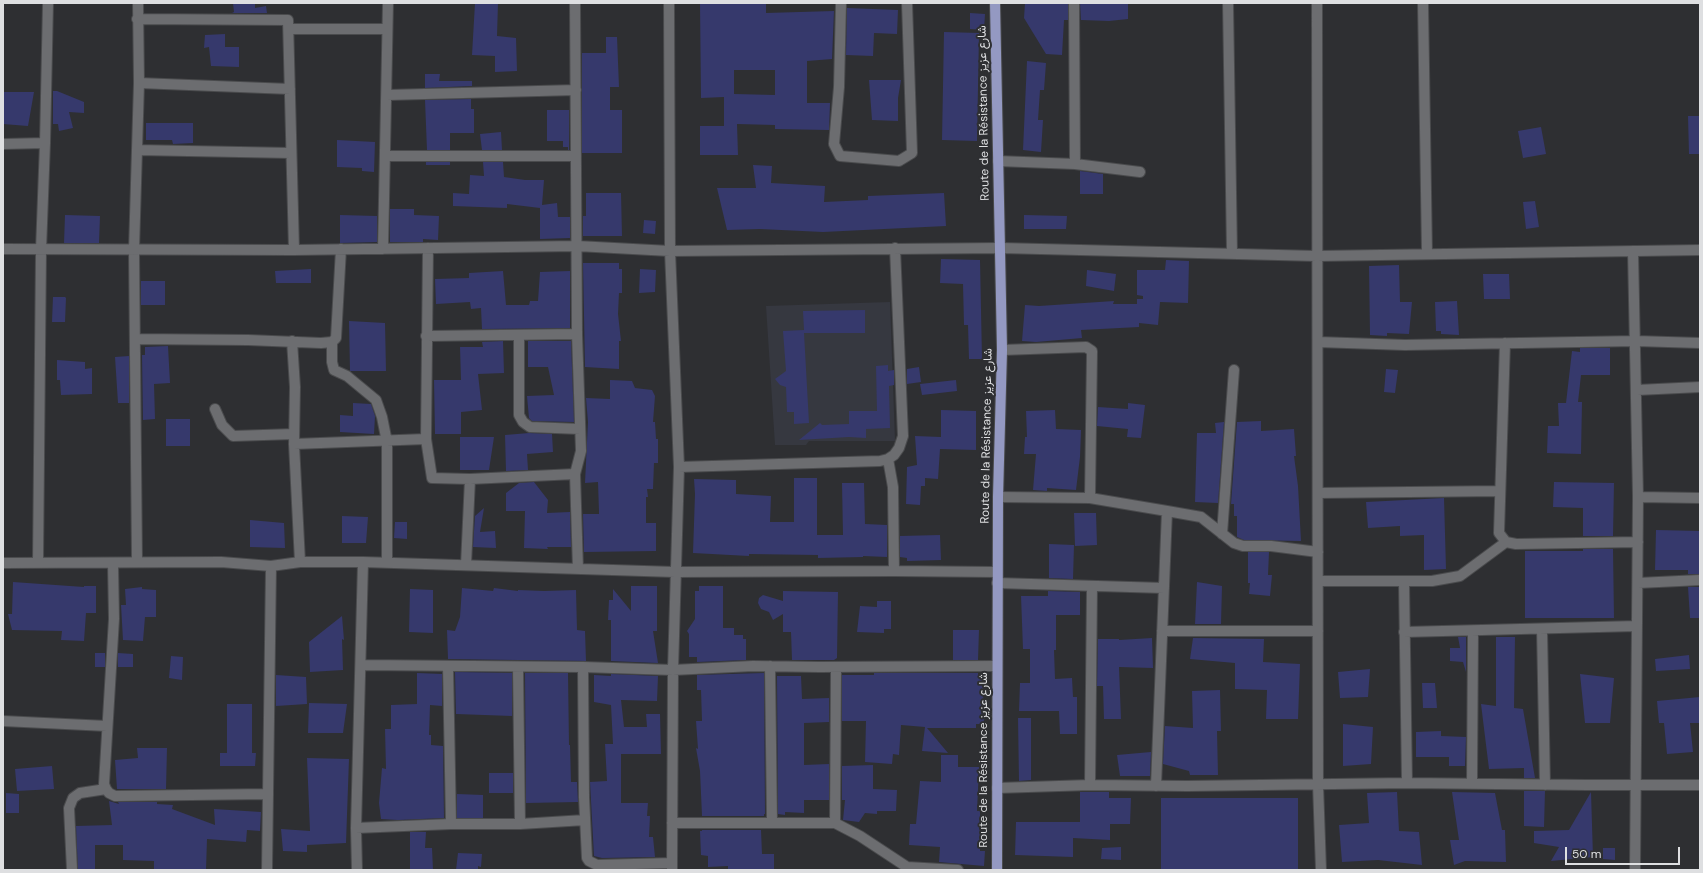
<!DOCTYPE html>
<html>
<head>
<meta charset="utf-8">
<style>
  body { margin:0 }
  #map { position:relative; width:1703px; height:873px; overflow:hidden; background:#2e2f32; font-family:"DM Sans",sans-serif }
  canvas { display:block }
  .frame { position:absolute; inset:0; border:4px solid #dedfe1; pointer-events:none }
  .scale { position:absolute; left:1565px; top:847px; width:115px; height:18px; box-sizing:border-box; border:2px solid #dedfe1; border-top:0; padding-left:5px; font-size:12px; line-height:14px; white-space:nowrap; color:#dedfe1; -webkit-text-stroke:3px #2e2f32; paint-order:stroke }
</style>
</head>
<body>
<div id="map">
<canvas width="1703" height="873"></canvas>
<div class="frame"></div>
<div class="scale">50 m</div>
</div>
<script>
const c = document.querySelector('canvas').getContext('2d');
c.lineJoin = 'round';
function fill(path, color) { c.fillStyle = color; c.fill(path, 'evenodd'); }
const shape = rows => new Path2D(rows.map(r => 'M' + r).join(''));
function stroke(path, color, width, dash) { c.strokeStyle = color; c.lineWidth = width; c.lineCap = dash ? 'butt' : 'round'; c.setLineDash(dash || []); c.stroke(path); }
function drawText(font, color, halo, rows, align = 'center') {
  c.font = font + ' "DM Sans",Vazirmatn,sans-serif'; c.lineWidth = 4; c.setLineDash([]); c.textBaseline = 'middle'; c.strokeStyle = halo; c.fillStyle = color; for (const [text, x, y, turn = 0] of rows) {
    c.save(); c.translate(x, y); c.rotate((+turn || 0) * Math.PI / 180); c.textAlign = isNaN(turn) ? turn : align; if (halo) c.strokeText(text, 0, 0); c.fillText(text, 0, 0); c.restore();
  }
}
fill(shape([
  [890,302,895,441,809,441,806,445,775,445,766,306]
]), '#363840');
fill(shape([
  [233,3,255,3,255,8,266,6,267,13,232,13,234,12],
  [475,3,498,3,497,36,516,38,517,71,495,72,495,56,472,55],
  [700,3,766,3,766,13,834,11,832,59,807,61,807,103,830,103,829,130,775,129,775,125,737,124,738,155,700,155,700,126,724,126,724,97,701,98],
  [734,70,775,70,775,95,734,94],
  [1025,3,1068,3,1068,20,1064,20,1062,55,1046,54,1024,18],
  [1080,3,1128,3,1128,19,1109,21,1081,20],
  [847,8,898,10,897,34,874,33,873,56,846,55],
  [970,13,985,14,984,30,970,29],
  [944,32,979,33,977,141,942,140],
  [225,34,225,47,239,47,239,67,211,66,209,47,204,48,205,35],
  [606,37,617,37,619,87,610,87,610,110,622,110,622,153,582,153,582,53,606,53],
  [1027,61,1046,63,1044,90,1040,90,1038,120,1043,120,1041,152,1023,150],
  [425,74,440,74,439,81,472,81,472,86,425,88],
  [869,80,901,80,898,98,898,121,872,120],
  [53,91,57,91,84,102,84,113,69,112,73,128,59,131,58,124,53,124],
  [3,92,34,92,28,126,3,124],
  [471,99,471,109,474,109,474,133,450,133,450,150,427,150,425,100],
  [547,110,569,110,569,150,568,150,568,147,563,147,563,141,547,141],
  [1688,116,1700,116,1700,154,1689,154],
  [146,123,193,123,193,143,173,144,172,140,146,140],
  [1541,127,1546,154,1523,158,1518,131],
  [501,132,502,150,482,150,480,134],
  [337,140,375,142,374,172,362,171,362,168,337,167],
  [426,162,450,162,450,165,426,165],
  [483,162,503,162,504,177,525,180,544,180,542,205,557,203,558,217,570,217,570,238,540,239,540,208,507,204,507,208,453,206,453,193,469,194,470,175,484,176],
  [753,165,772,166,771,183,825,186,824,202,868,200,868,196,944,193,946,226,823,232,760,229,727,230,717,188,756,188],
  [1080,171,1103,174,1103,194,1080,194],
  [586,193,621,193,622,236,583,236,583,216,586,216],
  [1535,201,1539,227,1526,229,1523,202],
  [390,209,414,209,414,215,439,216,438,240,423,239,423,242,390,242],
  [65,215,100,216,99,243,64,243],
  [340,215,377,216,377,242,340,243],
  [1024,215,1067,216,1066,229,1024,229],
  [644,220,656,221,655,234,643,233],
  [941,259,980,260,982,359,969,359,968,325,964,325,963,284,940,283],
  [1166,260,1189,261,1188,303,1160,302,1158,325,1139,323,1139,327,1081,330,1082,338,1036,342,1022,341,1025,305,1039,306,1114,301,1113,304,1137,304,1137,299,1143,299,1143,296,1137,295,1137,270,1165,270],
  [583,263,619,263,619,269,622,269,622,293,619,293,618,314,621,341,619,341,619,369,585,367],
  [1399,265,1400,302,1412,302,1409,334,1387,333,1387,336,1370,335,1369,266],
  [311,269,311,283,276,283,275,271],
  [640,269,656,270,655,292,639,293],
  [1087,270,1116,274,1114,291,1086,286],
  [503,271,506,305,529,305,530,301,538,301,540,272,570,271,570,328,482,329,481,308,471,309,470,302,436,304,435,279,469,278,469,273],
  [1483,274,1509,274,1510,299,1484,299],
  [141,281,165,281,165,305,141,305],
  [53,297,65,297,66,298,65,322,52,322],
  [1457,301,1459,335,1441,334,1441,331,1436,331,1435,302],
  [865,310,865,333,804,333,809,423,794,424,794,412,787,412,786,387,780,385,775,379,786,371,783,331,804,330,803,311],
  [349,321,385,323,386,371,350,371],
  [503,341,504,373,478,374,482,410,461,412,461,434,435,434,434,380,461,380,460,347,483,347,482,342],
  [528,341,571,341,574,422,532,421,529,418,527,396,554,395,548,367,528,367],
  [168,346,170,383,154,384,155,419,143,420,142,355,145,355,145,347],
  [1580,348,1610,348,1610,375,1581,375,1578,402,1582,402,1581,454,1547,453,1548,426,1559,426,1558,403,1566,403,1572,351,1580,352],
  [129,356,129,403,118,403,115,357],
  [57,360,85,362,85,369,92,368,92,394,61,395,60,380,57,380],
  [888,365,888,371,894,370,894,385,889,386,890,428,866,429,866,438,849,437,799,440,820,423,822,425,849,424,849,411,877,411,876,366],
  [919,367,921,382,907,384,907,369],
  [1386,369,1398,370,1395,393,1384,392],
  [610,380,632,381,635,388,652,390,655,396,653,422,655,422,656,439,658,439,658,463,654,463,653,489,647,489,648,497,646,497,646,523,656,523,656,551,584,552,583,514,599,514,599,512,598,482,585,483,588,422,586,398,610,399],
  [956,380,957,391,922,395,920,384],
  [353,403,371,404,375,416,374,434,340,432,340,415,353,416],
  [1128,403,1145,405,1141,438,1127,437,1128,429,1097,426,1098,407,1128,409],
  [941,410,976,411,976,450,940,449,938,479,925,478,925,486,921,486,920,505,906,504,907,467,917,465,915,436,941,437],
  [1055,410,1056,429,1081,430,1080,457,1076,490,1047,488,1047,491,1033,490,1036,454,1024,454,1025,437,1027,437,1026,411],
  [166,419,190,419,190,446,166,446],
  [1261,421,1261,431,1294,429,1296,456,1294,456,1298,486,1301,541,1244,540,1237,537,1237,516,1234,516,1234,504,1231,504,1237,422],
  [1224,422,1218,503,1195,502,1197,433,1216,433,1215,423],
  [529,433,552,434,553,452,527,454,528,470,506,471,505,435],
  [460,437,494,437,489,470,460,470],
  [794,478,817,478,817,535,843,535,842,483,864,483,865,524,887,525,887,557,863,556,863,557,818,558,818,555,749,554,749,556,693,553,695,494,694,479,736,480,736,494,771,496,770,522,794,522],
  [534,482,548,500,547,513,570,512,571,547,547,547,548,549,524,548,525,511,506,511,506,493,519,483],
  [1554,482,1614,483,1613,536,1583,536,1583,508,1553,507],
  [1444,498,1446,569,1424,570,1424,535,1400,536,1400,526,1368,528,1366,502],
  [484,508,480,532,495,531,496,548,473,547,475,516],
  [1074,513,1096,513,1097,545,1075,546],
  [342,516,368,517,366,543,342,543],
  [250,520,284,523,285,548,250,547],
  [395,522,407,522,407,539,394,538],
  [1656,530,1700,531,1700,574,1688,574,1688,570,1655,570],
  [940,535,941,560,907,561,907,558,900,557,900,536],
  [1049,544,1074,545,1073,579,1049,578],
  [1583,549,1613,549,1614,618,1525,618,1525,551,1583,551],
  [1248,552,1269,552,1268,575,1272,575,1270,596,1249,594,1250,583,1248,583],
  [13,582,84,587,84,586,96,586,96,613,86,613,84,641,61,640,62,631,12,630,8,614,12,614],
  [1197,582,1222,586,1221,624,1195,624],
  [631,586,657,586,657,631,653,631,658,663,611,661,611,620,608,620,609,600,613,600,613,589,631,611],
  [699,586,723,586,723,628,734,628,734,635,743,635,743,639,746,639,746,660,697,662,697,657,689,657,689,634,687,631,695,619,695,591,699,591],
  [142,587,142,589,156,590,156,617,145,617,143,641,123,640,121,605,126,605,125,589],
  [1688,587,1700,587,1700,618,1690,618],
  [462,588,493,591,494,588,518,591,518,590,544,591,576,590,577,630,585,631,586,661,448,659,447,630,455,631,460,617],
  [410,589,433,590,433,633,409,632],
  [783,591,838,592,837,658,834,660,792,660,791,632,783,632,783,614,773,620,769,612,761,609,758,603,759,598,763,595,783,601],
  [1048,591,1080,592,1080,615,1056,615,1056,650,1054,650,1055,679,1072,678,1073,697,1077,697,1077,734,1060,734,1059,711,1019,711,1020,683,1030,683,1030,649,1023,649,1021,596,1048,596],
  [877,601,891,601,891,629,884,629,884,633,857,632,860,606,877,607],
  [342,616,344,640,342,639,343,670,310,672,309,642],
  [953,630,979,630,978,660,953,660],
  [1458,637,1466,637,1466,672,1463,662,1450,661,1450,648,1460,648],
  [1496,637,1515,637,1514,708,1523,709,1535,778,1524,778,1524,768,1489,769,1481,704,1496,706],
  [1152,638,1153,668,1119,667,1121,719,1104,719,1103,686,1097,686,1098,639,1119,639,1119,640],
  [1193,638,1264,639,1263,662,1300,664,1298,719,1266,719,1267,690,1235,689,1235,663,1190,659],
  [95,653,105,653,105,667,95,667],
  [118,653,133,654,133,667,118,667],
  [1689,655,1690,669,1656,671,1655,659],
  [171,656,183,657,182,680,169,678],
  [1370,669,1368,697,1340,698,1338,672],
  [455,672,512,673,512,716,456,714],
  [417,673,442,674,442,706,430,705,429,735,431,735,431,745,443,746,444,818,398,820,381,819,379,803,382,768,386,769,385,729,391,729,391,705,417,704],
  [525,673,568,673,569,745,570,745,571,782,577,782,578,802,526,803],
  [764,673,765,814,764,814,764,816,702,816,700,771,696,748,698,749,696,721,702,721,701,690,697,690,697,675],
  [874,673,978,673,978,677,984,677,985,689,983,690,984,724,976,724,976,728,927,728,948,753,922,751,925,727,901,725,899,755,893,754,892,764,865,762,866,721,842,721,842,675,874,675],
  [611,674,658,676,657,701,621,700,624,727,647,727,646,714,660,714,661,754,621,754,621,803,648,803,647,816,650,816,649,837,653,837,655,857,602,858,594,856,590,782,607,781,605,744,613,744,611,705,594,702,594,675,611,676],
  [1580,674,1614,678,1610,723,1585,723],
  [276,675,306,677,307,704,276,706],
  [777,676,801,676,802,699,829,698,829,722,804,723,804,765,829,764,829,800,804,800,804,813,785,812,785,815,778,814],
  [1422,683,1435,683,1437,708,1423,708],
  [1220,690,1221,731,1217,731,1218,775,1190,775,1189,771,1163,764,1165,726,1193,728,1192,691],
  [1700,697,1700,723,1690,723,1693,752,1667,754,1664,723,1659,723,1657,701],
  [309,703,347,704,343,733,308,733],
  [227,704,252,704,252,753,256,753,255,766,220,766,220,753,227,753],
  [1018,718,1031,718,1031,780,1019,781],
  [1343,724,1373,727,1371,764,1343,766],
  [1441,731,1441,736,1466,737,1465,766,1449,766,1449,757,1416,757,1416,732],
  [137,748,167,748,166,789,117,789,115,760,138,758],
  [1151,752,1150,776,1120,776,1117,755],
  [941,755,958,755,958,767,979,767,977,811,980,811,980,851,985,851,984,866,939,862,940,847,909,845,910,824,916,824,920,781,941,782],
  [307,758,349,759,346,843,307,845,307,852,283,851,281,829,310,831],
  [873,765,873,789,897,790,896,811,877,811,877,814,865,813,859,822,843,820,845,800,842,800,842,766],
  [52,766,54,789,17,791,15,769],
  [489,773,513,773,513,793,489,793],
  [1524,791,1545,791,1544,827,1524,826],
  [1080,792,1109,792,1109,798,1131,798,1130,824,1110,824,1110,840,1073,838,1073,857,1015,855,1016,822,1080,822],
  [1397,792,1399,831,1419,832,1422,865,1378,860,1342,862,1339,825,1369,823,1367,793],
  [1452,792,1495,793,1502,830,1505,830,1506,862,1465,861,1454,865,1450,840,1459,840],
  [1591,792,1593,857,1551,861,1559,847,1534,843,1534,831,1569,830],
  [6,793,19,794,19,813,6,813],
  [457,794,483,795,483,818,457,818],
  [1161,798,1298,798,1298,870,1161,870],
  [109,801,119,804,118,802,157,802,157,804,173,805,172,809,215,825,214,809,261,812,260,831,247,830,246,842,207,839,206,870,154,869,154,861,123,860,123,845,95,845,95,870,78,870,76,826,112,825],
  [702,830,761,830,762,854,774,854,774,870,728,870,728,866,708,867,708,856,701,855,700,831,702,831],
  [410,832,426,832,425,848,432,848,433,870,410,870],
  [1121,847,1121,860,1101,859,1102,848],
  [1603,848,1615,848,1615,860,1603,859],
  [458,853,482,854,481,867,478,866,478,870,456,870]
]), '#36396c');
const minor = shape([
  [575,3,577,334,581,451,575,474,578,569],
  [669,3,670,251,679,467,673,670,672,870],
  [841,3,839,87,834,144,840,156,899,161,912,153,907,3],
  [1074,3,1075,164],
  [1228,3,1232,254],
  [1317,3,1318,784,1321,870],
  [1423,3,1427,254],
  [137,19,288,20,294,250],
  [289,29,387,29],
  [139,83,290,89],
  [387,95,576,90],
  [3,144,45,143],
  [137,150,291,153],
  [386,156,576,156],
  [998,161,1075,164,1140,172],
  [428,248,426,439,432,478,470,479,575,474],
  [3,249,294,250,577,246,670,251,1001,248,1317,256,1700,250],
  [383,249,388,3],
  [1633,251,1638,497,1700,498],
  [519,335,519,415,523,422,530,427,580,429],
  [426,336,577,334],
  [135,339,248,340,321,343,332,342,336,338,341,249],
  [292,341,295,387,294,444,300,562],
  [332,342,332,362,334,370,347,376,376,400,382,417,387,442,387,562],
  [1318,342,1405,345,1636,341,1700,343],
  [1505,343,1499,533,1506,542,1516,544,1638,542],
  [1002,350,1086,347,1092,351,1090,498],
  [1637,390,1700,387],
  [215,409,222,425,233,436,294,434],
  [294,444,426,439],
  [888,459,893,487,894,571],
  [679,467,880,461,888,459,894,455,899,448,903,436,895,248],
  [1318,493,1500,491],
  [998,497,1090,498,1167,511,1201,517,1234,543,1243,546,1271,546,1318,552],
  [1222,534,1234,370],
  [137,562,134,250,139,83,138,3],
  [3,563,221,562,271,566,300,562,363,562,675,572,894,571,997,572],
  [38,563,41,250,45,143,48,3],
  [113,564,114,619,104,784,106,789,109,793,115,796,267,794],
  [466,565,470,479],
  [1318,581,1432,581,1460,576,1506,542],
  [1404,581,1407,783],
  [997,583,1164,588],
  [1638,583,1700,580],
  [1542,629,1545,785],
  [1162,631,1318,631],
  [1404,632,1637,626],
  [361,665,583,667,673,670,753,666,819,667,997,666],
  [448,666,451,824],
  [770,666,772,823],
  [518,667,520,824],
  [583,667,584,797,587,858,589,861,597,865,672,863],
  [3,721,107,726],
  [1472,783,1473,631],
  [1090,785,1092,586],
  [1156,786,1167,511],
  [997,788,1090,785,1187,786,1407,783,1587,785,1700,785],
  [672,823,835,823,860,836,907,867,958,870],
  [835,823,836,667],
  [356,828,451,824,520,824,585,820],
  [72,870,69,808,73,798,80,793,106,789],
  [267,870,271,566],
  [357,870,356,828,363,562],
  [1635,870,1638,497]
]);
const major = shape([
  [995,3,1002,350,998,497,997,870]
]);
stroke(minor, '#4a4b4d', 12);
stroke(major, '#4a4b4d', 12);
stroke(minor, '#6c6d70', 10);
stroke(major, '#9499c2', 10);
drawText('12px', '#dedfe1', '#2e2f32', [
  ["Route de la Résistance شارع عزيز",984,113,-91],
  ["Route de la Résistance شارع عزيز",987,436,-89],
  ["Route de la Résistance شارع عزيز",984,760,-90]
]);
</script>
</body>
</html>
